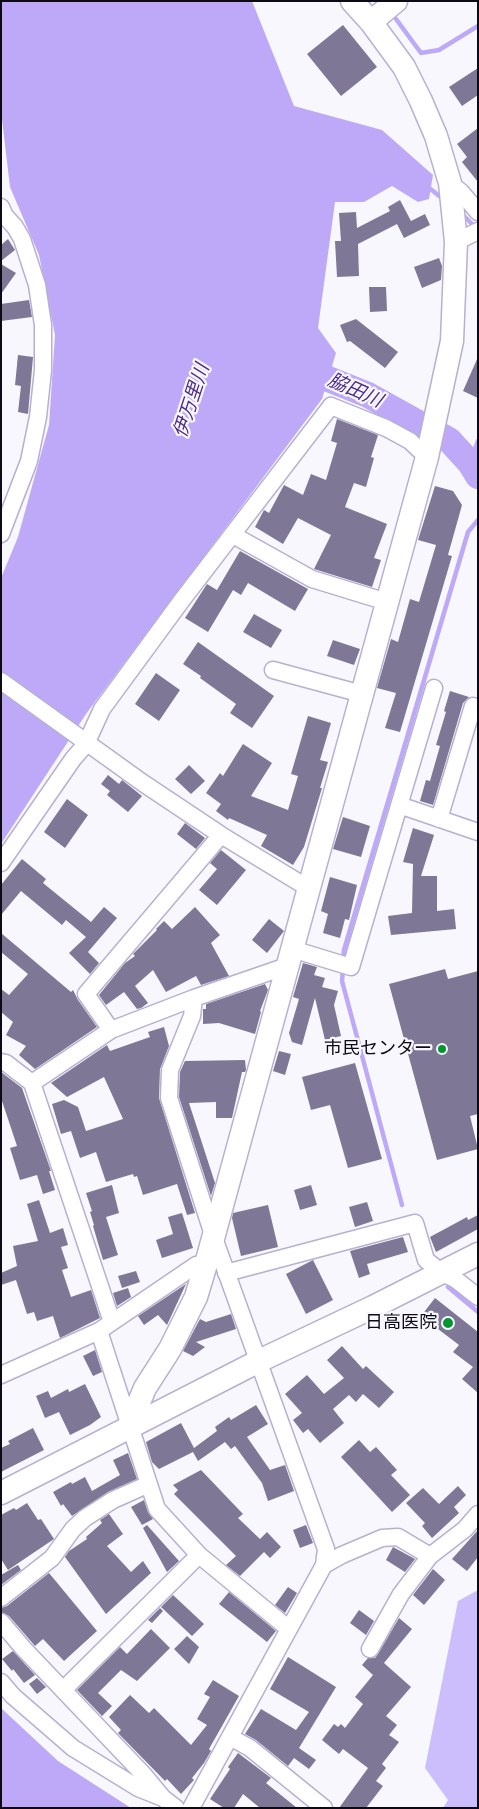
<!DOCTYPE html>
<html>
<head>
<meta charset="utf-8">
<style>
  body { margin:0 }
  #map { position:relative; width:479px; height:1809px; overflow:hidden; background:#f8f7fe; font-family:Manrope,sans-serif }
  canvas { display:block }
  .frame { position:absolute; inset:0; border:2px solid #0d0a15; pointer-events:none }
</style>
</head>
<body>
<div id="map">
<canvas width="479" height="1809"></canvas>
<div class="frame"></div>
</div>
<script>
const c = document.querySelector('canvas').getContext('2d');
c.lineJoin = 'round';
function fill(path, color) { c.fillStyle = color; c.fill(path, 'evenodd'); }
const shape = rows => new Path2D(rows.map(r => 'M' + r).join(''));
function stroke(path, color, width, dash) { c.strokeStyle = color; c.lineWidth = width; c.lineCap = dash ? 'butt' : 'round'; c.setLineDash(dash || []); c.stroke(path); }
function drawText(font, color, halo, rows, align = 'center') {
  c.font = font + ' Manrope,"Noto Sans JP",sans-serif'; c.lineWidth = 4.5; c.setLineDash([]); c.textBaseline = 'middle'; c.strokeStyle = halo; c.fillStyle = color; for (const [text, x, y, turn = 0] of rows) {
    c.save(); c.translate(x, y); c.rotate((+turn || 0) * Math.PI / 180); c.textAlign = isNaN(turn) ? turn : align; if (halo) c.strokeText(text, 0, 0); c.fillText(text, 0, 0); c.restore();
  }
}
fill(shape([
  [478,1590,478,1808,443,1808,448,1800,425,1768,458,1601]
]), '#ccbdfc');
fill(shape([
  [1,1,252,1,294,106,382,130,433,175,429,199,418,202,392,186,364,202,335,202,318,328,336,353,322,399,86,714,1,844,1,578,18,537,49,425,55,335,39,255,10,187,1,111],
  [1,1708,58,1761,131,1808,1,1808]
]), '#bda9f7');
stroke(shape([
  [396,19,421,53,439,50,478,26],
  [428,187,443,199],
  [461,213,477,229],
  [470,463,478,441],
  [343,961,344,950,468,532,478,520],
  [343,969,342,981,402,1205],
  [448,1287,478,1312]
]), '#bda9f7', 4.5);
stroke(shape([
  [294,371,311,372,368,395,449,440,470,463,478,476]
]), '#bda9f7', 26);
fill(shape([
  [343,25,377,67,341,96,307,54],
  [478,68,478,95,462,106,449,87],
  [478,128,478,182,462,162,467,157,457,144],
  [400,200,411,221,425,214,430,225,404,238,397,224,358,244,359,276,337,277,335,241,341,241,339,213,356,212,357,228,390,211,388,207],
  [8,239,15,250,1,261,1,245],
  [439,258,442,266,441,280,422,288,414,267],
  [1,264,16,273,1,294],
  [369,287,386,287,387,311,370,312],
  [29,300,32,317,1,321,1,304],
  [356,319,398,352,385,368,350,341,347,342,340,325],
  [18,355,33,357,28,414,18,412,21,386,15,385],
  [478,357,478,398,463,391],
  [337,419,378,435,371,457,374,458,366,487,354,483,345,507,387,524,374,558,381,560,372,587,314,569,331,535,298,518,283,544,255,527,264,510,269,513,284,485,303,495,311,474,326,480,337,443,331,441],
  [435,486,453,491,462,505,448,555,452,556,400,732,385,728,396,693,377,688,391,639,398,642,410,599,419,602,436,545,418,540],
  [240,551,308,589,295,611,248,583,241,595,233,590,208,632,185,618,207,584,217,590],
  [254,614,282,630,271,648,243,632],
  [333,640,360,649,354,665,327,656],
  [198,642,274,696,252,728,230,713,236,704,200,678,201,676,183,664],
  [156,673,180,690,159,721,135,704],
  [450,691,469,697,463,703,433,805,420,801,426,780,430,781,440,746,436,745,446,712,444,711],
  [308,716,331,723,320,760,328,762,320,788,322,788,304,847,293,865,261,846,267,835,229,818,228,820,216,811,221,804,206,793,220,773,223,776,243,744,272,763,251,796,288,810,298,776,291,774],
  [189,765,205,781,191,794,175,779],
  [108,775,119,784,122,780,142,796,128,812,107,795,110,791,101,784],
  [67,799,88,815,65,848,44,832],
  [343,817,370,826,361,857,333,849],
  [185,823,205,838,196,849,177,834],
  [413,828,434,835,421,876,437,876,437,911,454,909,456,929,391,935,388,916,412,913,413,864,403,862],
  [221,850,246,870,217,905,199,890,217,869,210,863],
  [22,859,46,879,43,883,91,922,104,907,117,918,88,952,99,963,90,974,69,953,86,937,66,920,62,925,21,891,1,915,1,885],
  [330,877,357,885,349,920,345,919,340,938,323,933,328,914,321,911],
  [195,907,220,935,211,943,229,976,201,985,196,976,166,992,153,970,135,986,148,1003,141,1008,137,1009,124,992,106,1005,99,995,125,963,135,956,133,954,157,930,156,929,164,921,172,929],
  [269,919,284,931,267,953,252,940],
  [1,933,71,992,73,990,78,1000,97,1027,35,1069,19,1055,26,1046,6,1035,13,1022,1,1012,1,989,9,995,28,974,1,952],
  [303,963,317,967,314,975,325,978,322,987,338,991,334,1005,341,1036,325,1040,315,998,302,1045,292,1042,289,1033,299,999,293,997],
  [445,969,448,979,478,971,478,1114,470,1116,478,1149,437,1160,389,984],
  [265,984,268,990,260,1011,261,1012,255,1034,219,1023,203,1024,203,1009,206,1009,206,1004],
  [164,1027,169,1046,160,1069,159,1098,195,1213,187,1215,177,1184,143,1195,137,1176,134,1177,133,1174,106,1182,96,1152,80,1158,71,1131,61,1134,52,1104,64,1100,78,1107,86,1131,123,1119,104,1077,67,1097,51,1083,107,1045,110,1051,150,1037,148,1032],
  [279,1051,291,1054,285,1075,273,1071],
  [245,1060,246,1070,245,1072,242,1072,232,1118,216,1118,216,1102,189,1103,215,1183,211,1196,179,1097,180,1072,185,1061],
  [355,1063,382,1159,348,1168,330,1105,311,1110,302,1077],
  [1,1072,22,1088,51,1171,49,1171,55,1190,43,1194,37,1175,20,1180,10,1148,17,1146,1,1098],
  [112,1185,119,1213,106,1217,118,1255,103,1260,93,1226,94,1225,90,1212,92,1211,86,1193],
  [311,1185,317,1205,300,1210,294,1190],
  [39,1200,50,1233,63,1228,68,1245,61,1247,68,1268,62,1270,71,1297,91,1290,100,1318,60,1338,53,1316,37,1321,34,1312,27,1314,16,1280,1,1285,1,1273,17,1266,13,1246,38,1241,27,1204],
  [367,1202,373,1221,355,1227,349,1207],
  [268,1205,278,1247,241,1256,232,1218,233,1213],
  [182,1213,193,1248,162,1258,156,1240,173,1234,168,1217],
  [478,1215,478,1229,436,1252,430,1237,467,1217,468,1220],
  [403,1237,408,1252,367,1264,370,1274,359,1278,350,1251],
  [313,1260,333,1300,306,1314,286,1274],
  [136,1271,140,1282,122,1288,118,1276],
  [186,1284,167,1325,158,1315,144,1325,138,1316],
  [128,1288,131,1297,117,1306,113,1293],
  [435,1298,478,1332,478,1393,462,1379,473,1367,453,1352,459,1345,421,1316],
  [231,1314,236,1329,196,1342,205,1347,193,1356,183,1351,200,1319,206,1322],
  [342,1346,363,1369,366,1366,394,1392,379,1408,363,1394,356,1402,349,1395,333,1409,344,1423,320,1443,308,1429,303,1433,293,1420,302,1413,285,1394,307,1375,324,1394,344,1378,327,1360],
  [95,1350,102,1372,93,1376,83,1356],
  [85,1384,101,1417,90,1425,70,1435,59,1412,45,1418,36,1396,48,1391,51,1398,68,1389,69,1392],
  [256,1405,268,1424,247,1437,270,1470,285,1465,294,1491,268,1501,262,1483,235,1446,231,1449,225,1442,198,1461,193,1452,159,1469,152,1462,146,1442,181,1423,194,1448,217,1431,215,1427,229,1417,231,1420],
  [33,1428,44,1450,1,1472,1,1448,10,1444,8,1441],
  [359,1440,370,1452,376,1447,397,1470,391,1475,410,1495,392,1512,341,1457],
  [128,1453,137,1479,108,1492,72,1516,63,1504,61,1506,53,1492,71,1482,72,1484,85,1477,92,1491,120,1475,113,1460],
  [201,1470,243,1514,238,1518,260,1539,267,1532,281,1547,270,1558,264,1552,240,1576,226,1565,236,1556,174,1494,178,1490,173,1485],
  [458,1486,466,1495,454,1507,459,1513,432,1538,422,1526,425,1523,406,1503,423,1488,439,1504],
  [144,1500,148,1512,153,1519,142,1525,131,1507],
  [27,1503,38,1520,41,1519,54,1539,8,1570,1,1559,1,1515,14,1508,16,1510],
  [109,1514,123,1534,107,1546,131,1572,143,1561,151,1573,106,1614,65,1557,69,1551,87,1539,86,1537,102,1523,100,1520],
  [147,1525,179,1561,167,1572,143,1528],
  [306,1525,313,1543,300,1548,293,1530],
  [478,1530,478,1557,467,1571,452,1559],
  [393,1547,415,1559,405,1572,386,1560],
  [18,1565,21,1570,1,1585,1,1575],
  [433,1569,445,1580,424,1605,413,1595],
  [49,1573,97,1631,64,1661,43,1639,35,1646,9,1616,1,1612,1,1608,7,1606],
  [288,1587,297,1593,285,1613,275,1605],
  [229,1592,276,1631,267,1642,219,1604],
  [173,1595,204,1624,192,1636,161,1607],
  [160,1608,163,1611,152,1623,148,1620],
  [359,1610,374,1621,366,1635,350,1623],
  [399,1618,412,1629,384,1663,411,1687,386,1716,397,1725,389,1735,399,1742,382,1764,386,1768,376,1781,383,1786,366,1808,339,1808,368,1768,343,1749,339,1754,322,1740,334,1724,338,1727,341,1724,345,1728,363,1704,355,1697,373,1675,362,1665,368,1658,375,1658,378,1654],
  [151,1629,170,1648,137,1681,121,1670,98,1693,112,1706,102,1716,77,1690,120,1647,127,1654],
  [187,1636,199,1647,189,1664,174,1649],
  [13,1651,35,1675,24,1683,13,1669,12,1671,2,1659],
  [288,1657,336,1687,299,1748,316,1760,309,1769,294,1758,288,1766,256,1740,245,1734,261,1709,296,1730,309,1712,270,1689],
  [37,1678,46,1687,37,1694,29,1684],
  [213,1680,239,1696,209,1749,211,1751,204,1763,192,1778,194,1780,181,1794,167,1779,165,1781,118,1733,121,1730,109,1717,130,1695,149,1713,154,1708,191,1745,207,1725,197,1719,210,1697,204,1694],
  [238,1753,271,1778,266,1783,297,1808,260,1808,243,1794,234,1808,224,1808,210,1799,230,1769,228,1767]
]), '#7e7796');
const street = shape([
  [450,183,461,192,478,212],
  [1,207,5,216,15,227,22,239,37,285,43,325,43,370,38,417,29,461,1,534],
  [456,242,478,231],
  [233,535,312,579,387,602],
  [273,670,362,694],
  [1,681,143,783,221,835,308,888],
  [399,805,478,832],
  [439,819,473,706],
  [1,863,73,759,86,744,102,709,182,600,331,406,386,428,410,441,427,457],
  [292,949,351,967,434,688],
  [111,1030,86,994,221,835],
  [1,1062,6,1063,32,1083],
  [226,1273,415,1223,426,1260,441,1272,455,1279,478,1297],
  [112,1322,32,1083,111,1030,194,998,287,966],
  [99,1331,157,1509,199,1555,289,1629],
  [1,1375,99,1331,196,1265,206,1264],
  [324,1565,342,1555,382,1538,398,1537,430,1556,465,1529,478,1514],
  [1,1598,52,1558,73,1529,85,1518,113,1500,149,1484],
  [1,1622,23,1648,144,1775,163,1798],
  [370,1649,401,1594,430,1556],
  [1,1682,13,1696,73,1748,138,1788,163,1798,176,1808],
  [63,1690,199,1555],
  [230,1737,250,1748,324,1808],
  [191,1808,324,1565,326,1549,214,1238,169,1098,170,1070,192,1016,194,998]
]);
const secondary = shape([
  [371,22,396,1],
  [129,1426,145,1388,170,1349,196,1297,206,1264,427,457,452,341,456,242,450,183,436,136,421,101,404,67,371,22,352,1],
  [1,1493,259,1361,373,1307,478,1254]
]);
stroke(street, '#b8b0d1', 19);
stroke(secondary, '#b8b0d1', 25);
stroke(street, '#fff', 16);
stroke(secondary, '#fff', 22);
for (const [x, y, r, color] of [
  [442,1049,5,"#01962e"],
  [448,1323,6,"#01962e"]
]) { const dot = new Path2D(); dot.arc(x, y, r, 0, 2 * Math.PI); c.fillStyle = color; c.fill(dot); stroke(dot, '#f8f7fe', 2); }
drawText('18px', '#0d0a15', '#f8f7fe', [
  ["市民センター",432,1049],
  ["日高医院",437,1323]
], 'right');
drawText('italic 19px', '#4e2e87', '#f8f7fe', [
  ["脇田川",355,391,24],
  ["伊万里川",192,401,-72]
]);
</script>
</body>
</html>
